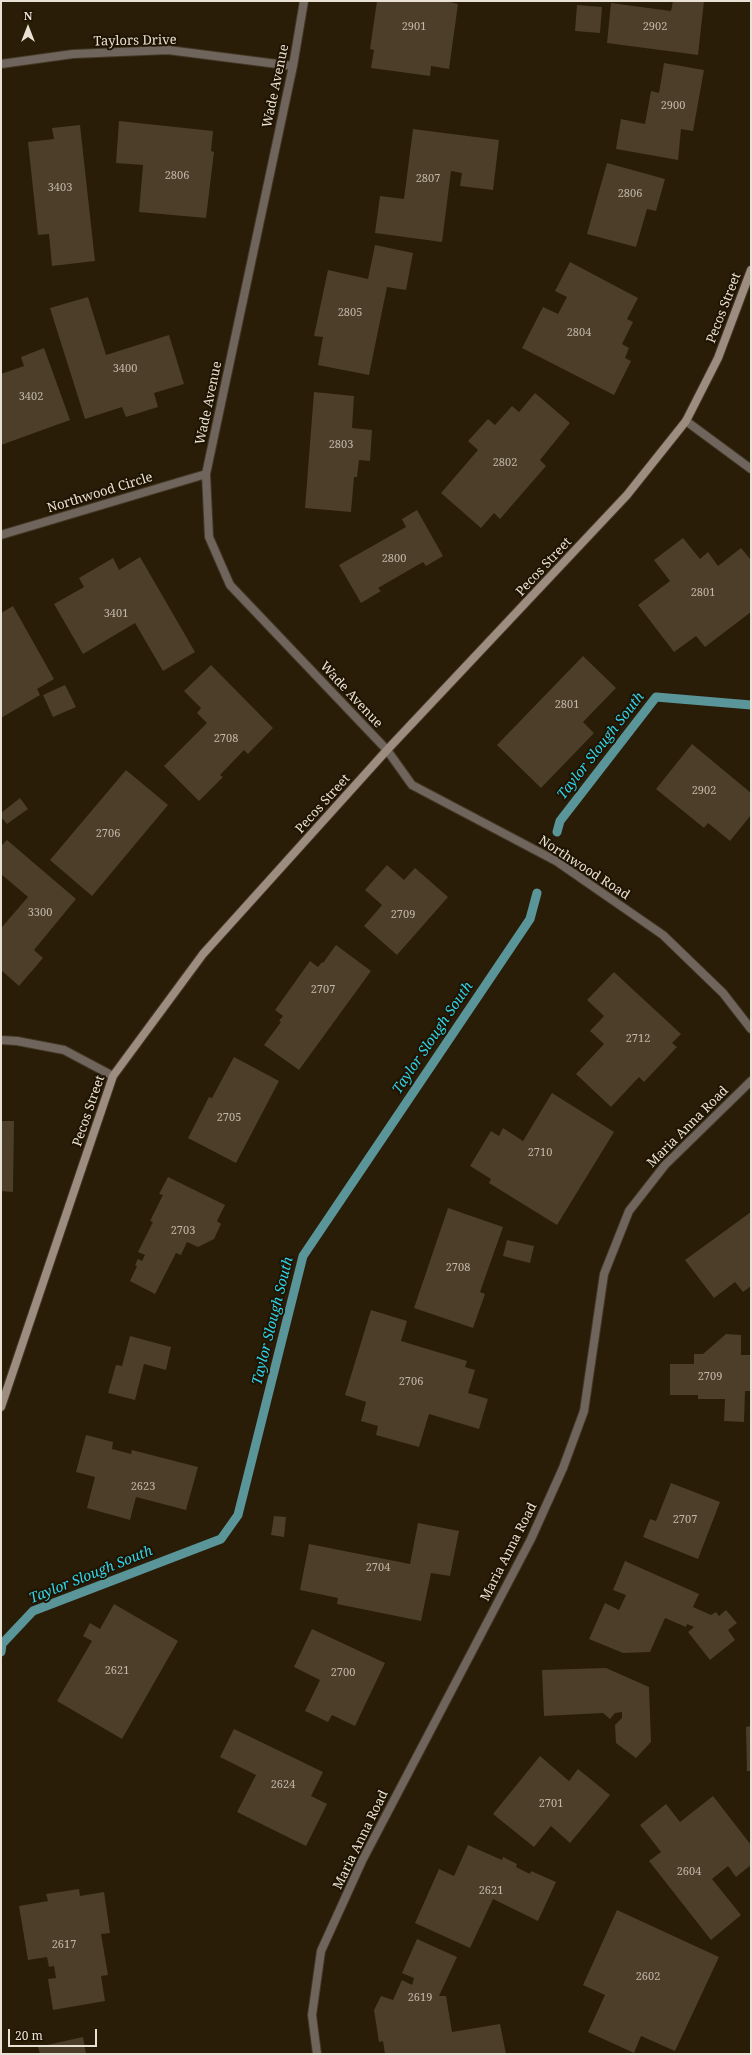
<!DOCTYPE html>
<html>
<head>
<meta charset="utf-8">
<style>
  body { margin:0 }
  #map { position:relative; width:752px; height:2055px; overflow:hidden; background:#291d08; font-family:"Noto Serif",serif }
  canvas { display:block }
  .frame { position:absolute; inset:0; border:2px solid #e9e1d4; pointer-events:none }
  .north { position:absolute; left:8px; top:8px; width:40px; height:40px; -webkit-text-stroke:3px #1f1301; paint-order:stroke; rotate:0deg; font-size:11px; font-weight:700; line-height:16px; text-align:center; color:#e9e1d4 }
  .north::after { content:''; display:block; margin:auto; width:14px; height:18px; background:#e9e1d4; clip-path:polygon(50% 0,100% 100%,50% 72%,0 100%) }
  .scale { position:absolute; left:8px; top:2029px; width:89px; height:18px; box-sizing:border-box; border:2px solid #e9e1d4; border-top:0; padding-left:5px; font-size:12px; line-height:14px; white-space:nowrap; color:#e9e1d4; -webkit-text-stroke:3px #1f1301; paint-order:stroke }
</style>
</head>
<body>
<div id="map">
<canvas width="752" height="2055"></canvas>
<div class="frame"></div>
<div class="north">N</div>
<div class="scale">20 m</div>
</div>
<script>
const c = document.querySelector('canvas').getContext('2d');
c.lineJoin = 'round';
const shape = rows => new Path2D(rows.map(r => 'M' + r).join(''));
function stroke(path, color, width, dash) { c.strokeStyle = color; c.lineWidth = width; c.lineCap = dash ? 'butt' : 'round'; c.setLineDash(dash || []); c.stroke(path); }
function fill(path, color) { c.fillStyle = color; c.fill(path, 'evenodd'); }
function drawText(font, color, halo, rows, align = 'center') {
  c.font = font + ' "Noto Serif",serif'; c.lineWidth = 4; c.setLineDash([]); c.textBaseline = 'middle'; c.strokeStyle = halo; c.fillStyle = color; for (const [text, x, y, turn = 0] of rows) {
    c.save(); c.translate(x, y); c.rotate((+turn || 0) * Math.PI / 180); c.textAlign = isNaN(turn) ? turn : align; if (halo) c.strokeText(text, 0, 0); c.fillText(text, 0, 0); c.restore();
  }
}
stroke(shape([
  [557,832,560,821,656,697,751,705],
  [1,1652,2,1644,33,1611,221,1539,238,1515,303,1256,530,919,537,893]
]), '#5a959a', 9);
fill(shape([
  [377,1,446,1,458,4,449,69,431,66,430,76,371,68,374,50,370,49],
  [673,1,704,1,698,55,607,43,611,3,671,11],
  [577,5,602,7,600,33,575,31],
  [664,63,704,70,693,131,681,129,678,160,616,149,621,119,645,124,651,91,659,93],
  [119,121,213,131,211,151,214,152,206,218,139,212,143,165,116,163],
  [80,125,95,261,52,266,49,234,38,235,28,142,54,139,52,128],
  [413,129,499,140,493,190,460,186,462,173,451,171,442,242,375,233,380,196,404,199],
  [607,163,665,179,656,211,647,209,636,247,587,234],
  [375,245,413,253,406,290,387,287,369,375,318,365,323,337,314,336,328,270,368,279],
  [570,262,638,298,627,319,633,322,622,344,629,348,625,358,631,361,614,395,522,348,543,307,558,314,567,297,555,291],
  [88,297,106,355,169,335,184,384,154,393,158,407,126,417,122,407,85,419,50,308],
  [44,348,70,420,1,445,1,374,24,366,21,357],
  [314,392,354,396,352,428,372,430,370,461,359,460,357,477,354,477,351,512,305,508],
  [535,393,570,423,540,460,546,466,500,519,494,513,481,528,441,493,478,450,468,441,488,419,495,425,512,406,519,412],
  [417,510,443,556,426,566,423,562,378,588,381,591,361,603,339,565,406,527,402,519],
  [683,538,700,559,708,552,718,566,741,548,751,560,751,612,705,647,696,636,674,652,638,605,670,581,654,560],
  [140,557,195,652,163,671,135,623,83,654,54,604,84,587,79,578,113,558,119,570],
  [13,606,54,679,37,689,40,695,1,718,1,613],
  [583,656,616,688,583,722,594,733,541,788,497,745],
  [211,665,273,728,248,754,244,750,220,775,223,777,199,801,164,766,207,723,197,713,201,708,184,691],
  [65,685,76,707,53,717,43,695],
  [692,744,751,793,751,815,730,841,708,823,704,828,656,789],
  [126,770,168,805,92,896,50,860],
  [20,798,28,809,7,824,1,817,1,813],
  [7,840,76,899,34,950,43,958,19,986,1,970,1,926,2,927,28,897,1,874,1,846],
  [387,865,404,880,415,868,448,897,397,955,364,926,382,905,365,890],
  [336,945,371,971,299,1070,264,1045,281,1022,279,1021,283,1016,275,1010,310,961,318,967,322,962,323,963],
  [614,972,681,1034,672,1043,677,1047,644,1082,639,1077,611,1107,576,1074,604,1044,590,1031,604,1016,587,1000],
  [234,1057,279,1081,236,1163,188,1138,209,1097,212,1098],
  [552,1093,614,1132,557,1225,489,1183,491,1179,470,1166,491,1131,499,1136,503,1128,523,1141],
  [1,1121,14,1121,13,1192,1,1191],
  [168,1177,225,1205,217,1221,221,1224,214,1239,198,1247,187,1242,181,1255,176,1253,155,1294,130,1281,137,1266,135,1265,138,1259,142,1261,145,1255,138,1252,153,1222,150,1221,163,1195,159,1194],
  [448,1208,503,1227,480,1292,485,1294,473,1328,414,1308],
  [751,1212,751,1286,743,1292,735,1282,714,1298,685,1260],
  [507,1240,534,1246,530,1263,503,1256],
  [371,1310,407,1321,401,1341,467,1361,465,1367,475,1370,468,1393,488,1399,479,1429,429,1414,419,1447,376,1435,378,1426,361,1421,366,1402,345,1395],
  [726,1334,741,1335,741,1355,751,1355,751,1391,745,1391,744,1422,724,1421,725,1399,698,1399,698,1395,670,1395,670,1364,694,1364,694,1354,703,1354],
  [130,1336,171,1347,166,1370,144,1364,135,1400,108,1393,116,1365,122,1366],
  [86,1435,113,1442,112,1449,131,1454,132,1450,198,1467,186,1510,136,1497,130,1520,87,1508,95,1477,76,1472],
  [671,1483,720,1502,698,1559,643,1537,650,1519,656,1521],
  [274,1516,286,1517,284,1537,271,1535],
  [418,1523,459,1531,450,1576,431,1573,421,1621,337,1604,338,1598,300,1590,309,1544,410,1564],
  [625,1561,699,1594,693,1607,711,1615,716,1612,719,1616,726,1610,737,1623,728,1630,735,1640,710,1660,688,1632,694,1627,687,1624,686,1627,665,1618,650,1652,623,1653,589,1639,605,1603,619,1610,626,1595,613,1590],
  [114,1604,178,1641,122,1739,57,1701,92,1641,83,1636,90,1623,100,1629],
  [312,1629,385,1663,355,1726,332,1715,328,1722,305,1711,320,1680,294,1667],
  [606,1668,649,1687,651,1742,636,1758,616,1743,615,1725,622,1718,622,1712,615,1713,610,1719,603,1713,544,1716,542,1670],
  [751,1726,751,1771,747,1771,746,1727],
  [234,1729,323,1772,311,1796,327,1804,306,1846,237,1812,256,1775,220,1757],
  [540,1756,569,1781,578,1769,610,1795,570,1843,551,1826,534,1847,493,1814],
  [713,1796,751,1845,751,1865,736,1877,728,1866,712,1879,741,1915,711,1940,649,1861,661,1852,640,1825,666,1804,680,1822],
  [468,1845,502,1860,503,1857,517,1864,516,1867,530,1874,531,1871,556,1882,538,1921,493,1899,470,1948,415,1923,439,1869,454,1876],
  [79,1889,80,1896,104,1892,110,1933,101,1934,108,1975,101,1976,105,2001,53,2010,48,1979,56,1978,54,1966,49,1967,47,1957,28,1960,19,1906,48,1901,46,1894],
  [617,1910,719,1957,675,2051,641,2036,634,2053,588,2032,605,1995,583,1985],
  [417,1939,457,1957,439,1996,446,1996,452,2032,500,2024,506,2054,385,2054,383,2041,379,2042,374,2010,381,1996,393,2000,402,1980,412,1985,414,1978,402,1973],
  [83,2037,86,2054,40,2054,38,2047]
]), '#4c3e29');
const street = shape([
  [304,1,293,66,206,474,209,537,230,585,387,750,412,785,556,861,663,935,723,993,751,1029],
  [1,64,73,54,168,50,293,66],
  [686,421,751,469],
  [1,535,206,474],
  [1,1040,17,1041,64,1050,113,1076],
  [317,2054,312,2015,321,1951,362,1861,531,1539,563,1468,584,1411,604,1274,629,1211,665,1165,751,1081]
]);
const secondary = shape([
  [1,1407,113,1076,203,954,387,750,627,495,686,421,718,358,751,270]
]);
stroke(street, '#443825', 10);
stroke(secondary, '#443825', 10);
stroke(street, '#6f655d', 8);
stroke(secondary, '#9d8d81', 8);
drawText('11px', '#c2b8a9', null, [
  ["2901",414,27],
  ["2902",655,27],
  ["2900",673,106],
  ["2806",177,176],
  ["2807",428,179],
  ["3403",60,188],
  ["2806",630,194],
  ["2805",350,313],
  ["2804",579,333],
  ["3400",125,369],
  ["3402",31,397],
  ["2803",341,445],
  ["2802",505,463],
  ["2800",394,559],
  ["2801",703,593],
  ["3401",116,614],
  ["2801",567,705],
  ["2708",226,739],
  ["2902",704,791],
  ["2706",108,834],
  ["3300",40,913],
  ["2709",403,915],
  ["2707",323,990],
  ["2712",638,1039],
  ["2705",229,1118],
  ["2710",540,1153],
  ["2703",183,1231],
  ["2708",458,1268],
  ["2709",710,1377],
  ["2706",411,1382],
  ["2623",143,1487],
  ["2707",685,1520],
  ["2704",378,1568],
  ["2621",117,1671],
  ["2700",343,1673],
  ["2624",283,1785],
  ["2701",551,1804],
  ["2604",689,1872],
  ["2621",491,1891],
  ["2617",64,1945],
  ["2602",648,1977],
  ["2619",420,1998]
]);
drawText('13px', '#e9e1d4', '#1f1301', [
  ["Taylors Drive",135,41,-1],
  ["Wade Avenue",276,86,-78],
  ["Pecos Street",724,308,-69],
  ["Wade Avenue",209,403,-78],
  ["Northwood Circle",100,493,-17],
  ["Pecos Street",544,567,-47],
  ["Wade Avenue",351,695,47],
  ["Pecos Street",323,804,-48],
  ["Northwood Road",584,868,33],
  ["Pecos Street",89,1111,-71],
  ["Maria Anna Road",688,1127,-45],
  ["Maria Anna Road",509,1552,-63],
  ["Maria Anna Road",361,1840,-64]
]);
drawText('italic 14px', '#2ed6ed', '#1f1301', [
  ["Taylor Slough South",601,746,-52],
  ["Taylor Slough South",433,1038,-56],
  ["Taylor Slough South",273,1321,-76],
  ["Taylor Slough South",91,1575,-22]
]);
</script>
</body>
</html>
